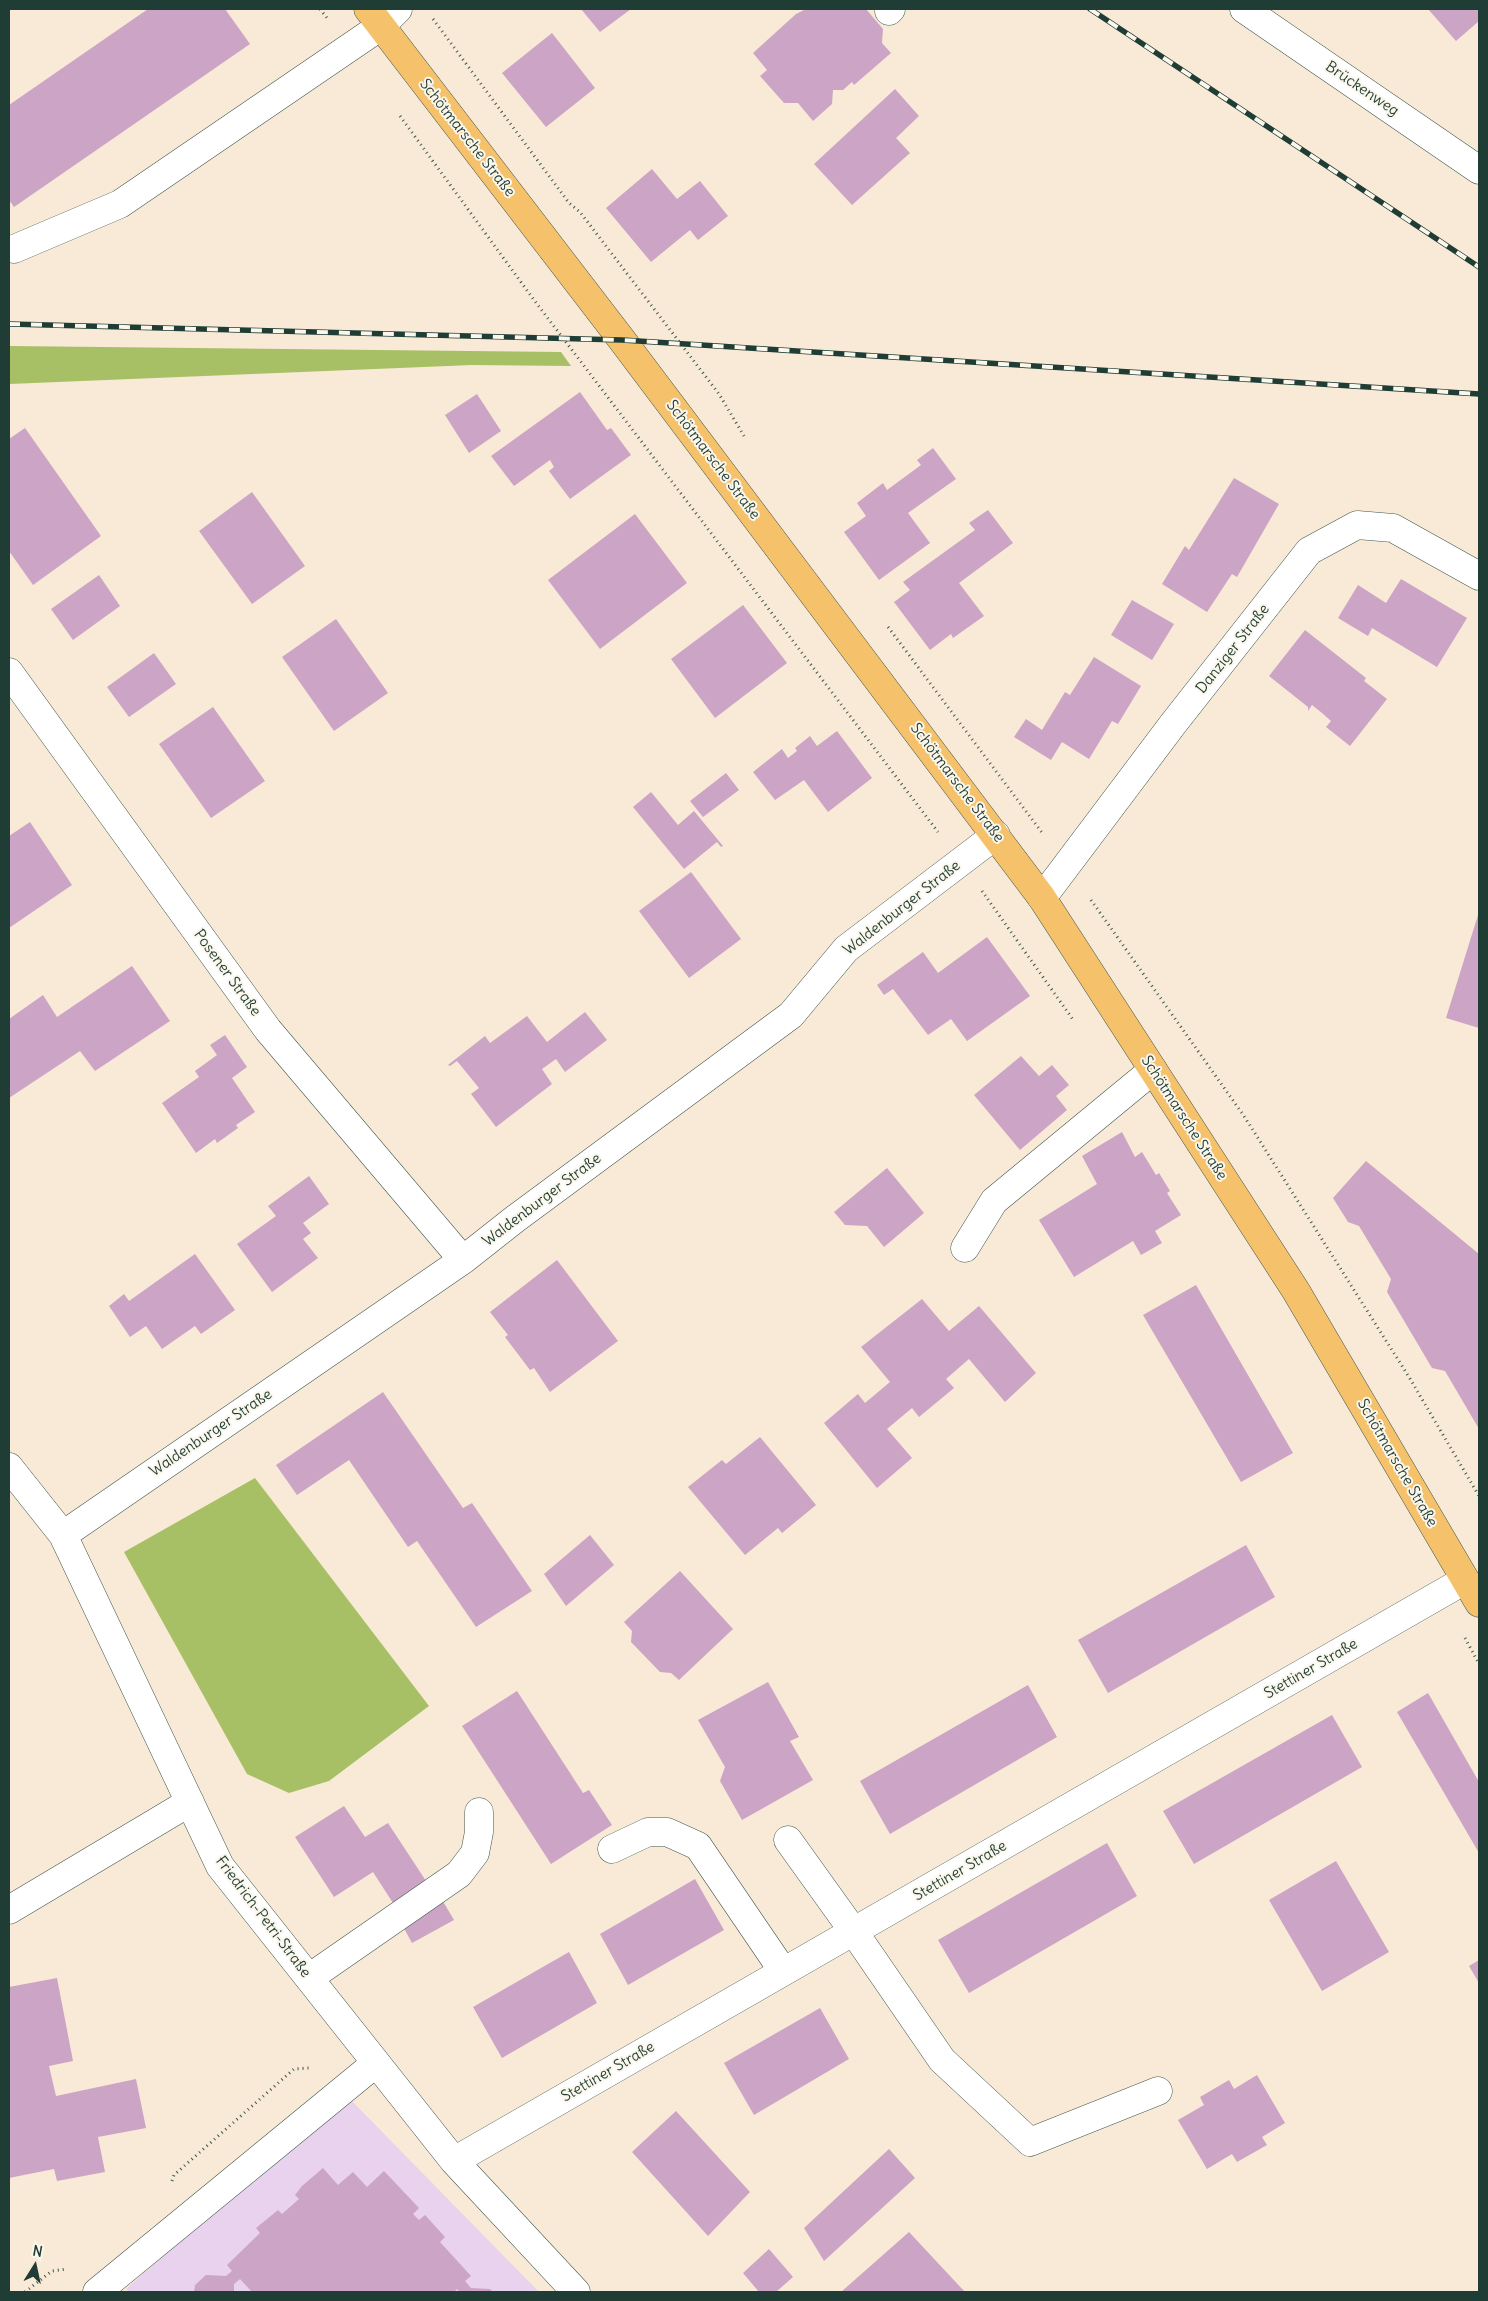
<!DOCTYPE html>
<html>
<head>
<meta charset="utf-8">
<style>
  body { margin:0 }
  #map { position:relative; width:1488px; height:2301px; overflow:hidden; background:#f8ead6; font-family:Delius,sans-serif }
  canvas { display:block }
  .frame { position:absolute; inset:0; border:10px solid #1f3d34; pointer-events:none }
  .north { position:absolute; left:10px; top:2241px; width:50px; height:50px; -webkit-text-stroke:4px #fbf7ec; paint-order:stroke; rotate:10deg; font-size:14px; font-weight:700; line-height:20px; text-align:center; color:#1f3d34 }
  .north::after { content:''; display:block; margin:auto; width:18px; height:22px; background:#1f3d34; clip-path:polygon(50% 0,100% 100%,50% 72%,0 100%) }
</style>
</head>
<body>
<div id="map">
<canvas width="1488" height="2301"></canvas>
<div class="frame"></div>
<div class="north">N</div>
</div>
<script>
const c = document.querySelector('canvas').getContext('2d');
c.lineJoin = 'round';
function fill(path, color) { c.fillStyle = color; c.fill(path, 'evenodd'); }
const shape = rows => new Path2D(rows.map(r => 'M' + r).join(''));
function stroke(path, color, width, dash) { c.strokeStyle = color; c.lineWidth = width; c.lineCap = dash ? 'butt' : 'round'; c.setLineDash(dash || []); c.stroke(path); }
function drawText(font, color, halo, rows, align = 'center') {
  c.font = font + ' Delius,sans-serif'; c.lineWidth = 4; c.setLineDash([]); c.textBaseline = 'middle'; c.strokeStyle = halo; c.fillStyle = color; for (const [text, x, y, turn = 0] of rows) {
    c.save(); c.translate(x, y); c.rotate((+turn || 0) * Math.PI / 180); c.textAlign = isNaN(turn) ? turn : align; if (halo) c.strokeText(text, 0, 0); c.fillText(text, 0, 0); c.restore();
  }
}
fill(shape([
  [346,2095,539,2292,129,2292,126,2289]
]), '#e9d2ed');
fill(shape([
  [9,346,561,352,571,366,472,365,9,384],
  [255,1478,429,1706,329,1781,289,1793,247,1774,124,1552]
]), '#a7bf65');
fill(shape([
  [148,9,225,9,250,44,14,207,9,200,9,105],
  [581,9,631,9,600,32],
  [806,9,866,9,883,29,882,43,891,53,854,85,852,82,843,90,833,90,832,104,813,121,798,103,784,103,760,76,767,70,753,53,796,14],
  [1428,9,1479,9,1479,21,1456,41],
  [552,33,595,88,546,127,502,73],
  [895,89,919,116,896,138,910,153,852,205,814,164],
  [652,169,677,199,700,181,728,216,698,240,690,230,651,262,606,208],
  [580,392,607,430,611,428,631,455,570,499,549,471,554,467,550,460,514,486,491,456],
  [477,394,501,431,469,453,445,415],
  [25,428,101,536,33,585,9,551,9,439],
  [933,448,956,479,908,513,930,543,879,580,844,532,866,516,857,503,883,483,887,490,921,465,917,460],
  [1234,478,1279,504,1237,577,1232,574,1207,612,1162,584,1185,546,1189,550],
  [252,492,305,566,252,604,199,531],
  [988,510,1013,543,959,583,984,616,953,638,951,634,930,650,894,602,910,590,903,582,975,530,969,523],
  [635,514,687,583,600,649,548,580],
  [99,575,120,606,73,640,51,609],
  [1401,579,1467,618,1437,667,1372,628,1368,636,1338,618,1358,585,1386,603],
  [1132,600,1174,624,1152,660,1111,635],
  [743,605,787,663,715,718,671,659],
  [336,619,388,693,334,731,282,657],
  [1305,630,1366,678,1364,681,1387,699,1350,746,1326,727,1331,721,1322,713,1312,705,1308,711,1308,707,1269,676],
  [154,653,176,684,129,717,107,687],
  [1094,657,1141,686,1118,724,1112,721,1089,759,1062,742,1051,760,1014,737,1026,719,1042,730,1065,692,1070,695],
  [213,707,265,781,211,818,159,744],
  [837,731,872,778,828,812,804,780,775,800,753,772,782,749,788,758,797,751,795,748,810,736,817,746],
  [726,773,739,790,703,817,690,801],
  [651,792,678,825,694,811,723,846,721,847,717,842,684,869,633,807],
  [30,822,72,885,9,928,9,836],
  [691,872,741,939,689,978,639,911],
  [1478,915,1479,915,1479,1028,1446,1018],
  [987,937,1030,996,967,1041,951,1019,928,1035,893,989,884,995,877,985,923,952,938,973],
  [132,966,170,1021,95,1071,80,1051,9,1098,9,1019,43,995,57,1017],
  [585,1012,607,1040,565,1072,556,1059,542,1069,552,1084,496,1127,471,1094,479,1088,457,1061,450,1066,448,1065,485,1036,490,1043,527,1016,547,1042],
  [225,1035,247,1067,232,1078,255,1112,236,1125,238,1128,217,1143,215,1139,196,1153,162,1103,199,1077,195,1071,217,1055,210,1045],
  [1021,1056,1039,1076,1052,1065,1069,1085,1056,1096,1067,1110,1020,1150,974,1095],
  [1122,1132,1135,1157,1142,1152,1156,1175,1159,1173,1170,1191,1167,1193,1181,1215,1155,1231,1162,1243,1141,1255,1133,1241,1074,1277,1039,1220,1097,1184,1082,1156],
  [1366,1161,1479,1254,1479,1429,1445,1371,1432,1368,1387,1292,1391,1279,1359,1226,1348,1222,1333,1198],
  [887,1168,924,1213,884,1247,867,1226,845,1225,834,1212],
  [309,1176,329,1204,303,1223,311,1233,303,1239,318,1258,272,1292,237,1244,276,1216,268,1206],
  [195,1254,235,1310,201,1334,195,1326,162,1349,146,1326,130,1337,109,1306,124,1294,129,1301],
  [557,1260,618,1341,550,1392,534,1368,530,1370,505,1337,508,1335,490,1312],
  [1196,1285,1293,1453,1241,1482,1143,1315],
  [922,1299,949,1331,979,1306,1036,1373,1005,1402,969,1359,946,1379,954,1388,919,1417,912,1408,887,1429,912,1458,877,1488,824,1423,858,1394,865,1403,890,1382,861,1347],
  [383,1392,463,1508,472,1503,532,1591,476,1627,417,1541,408,1547,349,1460,297,1495,276,1465],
  [760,1437,816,1505,782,1533,778,1528,745,1555,688,1487,722,1460,726,1464],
  [590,1535,614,1565,566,1606,544,1574],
  [1246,1545,1275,1597,1108,1693,1078,1640],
  [680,1571,733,1629,679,1680,671,1673,660,1672,631,1642,632,1631,624,1622],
  [768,1682,799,1737,790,1741,813,1780,742,1820,720,1781,725,1767,698,1720],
  [1028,1685,1057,1737,890,1834,860,1781],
  [517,1691,583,1793,589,1790,612,1825,551,1864,462,1726],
  [1428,1693,1479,1782,1479,1853,1397,1712],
  [1332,1715,1362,1767,1194,1864,1163,1811],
  [344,1806,365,1837,388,1823,426,1881,393,1903,373,1872,334,1897,295,1837],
  [1107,1843,1137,1896,969,1993,938,1940],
  [1336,1861,1389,1952,1322,1991,1269,1900],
  [695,1879,724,1930,628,1985,600,1934],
  [441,1898,454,1920,412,1943,400,1921],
  [569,1952,597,2003,502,2058,473,2007],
  [1479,1960,1479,1983,1469,1966],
  [57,1978,73,2061,49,2066,56,2096,136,2079,146,2128,98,2137,105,2172,57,2181,54,2169,9,2178,9,1987],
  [820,2008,849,2059,754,2115,724,2063],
  [1257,2075,1285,2123,1262,2137,1267,2145,1237,2162,1232,2154,1207,2169,1178,2120,1204,2105,1200,2097,1229,2080,1234,2089],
  [676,2111,750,2192,708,2236,632,2152],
  [889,2149,915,2178,824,2261,804,2228],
  [323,2168,338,2185,353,2172,367,2187,384,2171,419,2208,413,2214,419,2220,425,2215,445,2237,440,2242,471,2276,465,2281,471,2288,490,2289,493,2292,460,2292,457,2289,454,2292,252,2292,240,2279,234,2284,234,2292,194,2292,195,2285,206,2275,226,2276,232,2271,227,2265,260,2233,256,2228,278,2210,282,2214,299,2199,295,2195,302,2186],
  [909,2232,965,2292,841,2292],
  [769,2249,793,2277,776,2292,759,2292,743,2273]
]), '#cca4c5');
const minor = shape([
  [1244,9,1479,170],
  [889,11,891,9],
  [14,249,120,204,381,26,398,9],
  [9,672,268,1030,463,1260],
  [1042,898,1173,724,1309,551,1357,525,1393,528,1479,576],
  [965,1248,994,1201,1153,1070],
  [9,1467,63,1535,220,1866,454,2161,576,2292],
  [63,1535,463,1260,515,1219,791,1015,846,949,996,835],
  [788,1840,854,1932,942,2060,1030,2142,1158,2091],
  [612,1849,648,1832,667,1832,698,1846,783,1971],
  [9,1910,190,1802],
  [309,1978,459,1874,475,1853,479,1832,479,1812],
  [454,2161,1465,1580],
  [97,2292,376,2063]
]);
const major = shape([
  [368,9,622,340,1042,898,1296,1291,1479,1603]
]);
stroke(minor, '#40574c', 29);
stroke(major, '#40574c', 29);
stroke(shape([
  [320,9,327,18],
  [433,19,569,203,580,212,719,394,744,436],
  [400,116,534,300,938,832],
  [888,627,1043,834],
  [982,891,1074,1021],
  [1091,900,1244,1116,1409,1377,1479,1496],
  [1465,1638,1479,1664],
  [172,2181,174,2175,294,2069,309,2068],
  [25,2292,52,2271,67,2269]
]), '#40574c', 3, [1, 4]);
stroke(minor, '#fff', 28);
stroke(major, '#f6c16b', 28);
const rail = shape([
  [1090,9,1479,267],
  [9,324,622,340,1479,394]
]);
stroke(rail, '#1f3d34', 5.5);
stroke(rail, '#fbf7ec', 4, [11]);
drawText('15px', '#1f3d34', '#fbf7ec', [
  ["Brückenweg",1362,89,34],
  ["Schötmarsche Straße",467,138,52],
  ["Schötmarsche Straße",713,460,53],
  ["Danziger Straße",1233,649,-52],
  ["Schötmarsche Straße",957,783,53],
  ["Waldenburger Straße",902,908,-38],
  ["Posener Straße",227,973,54],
  ["Schötmarsche Straße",1184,1118,57],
  ["Waldenburger Straße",542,1200,-37],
  ["Waldenburger Straße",211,1433,-34],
  ["Schötmarsche Straße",1397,1463,60],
  ["Stettiner Straße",1311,1669,-30],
  ["Stettiner Straße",960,1871,-30],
  ["Friedrich-Petri-Straße",263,1917,53],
  ["Stettiner Straße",608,2072,-30]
]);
</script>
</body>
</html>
